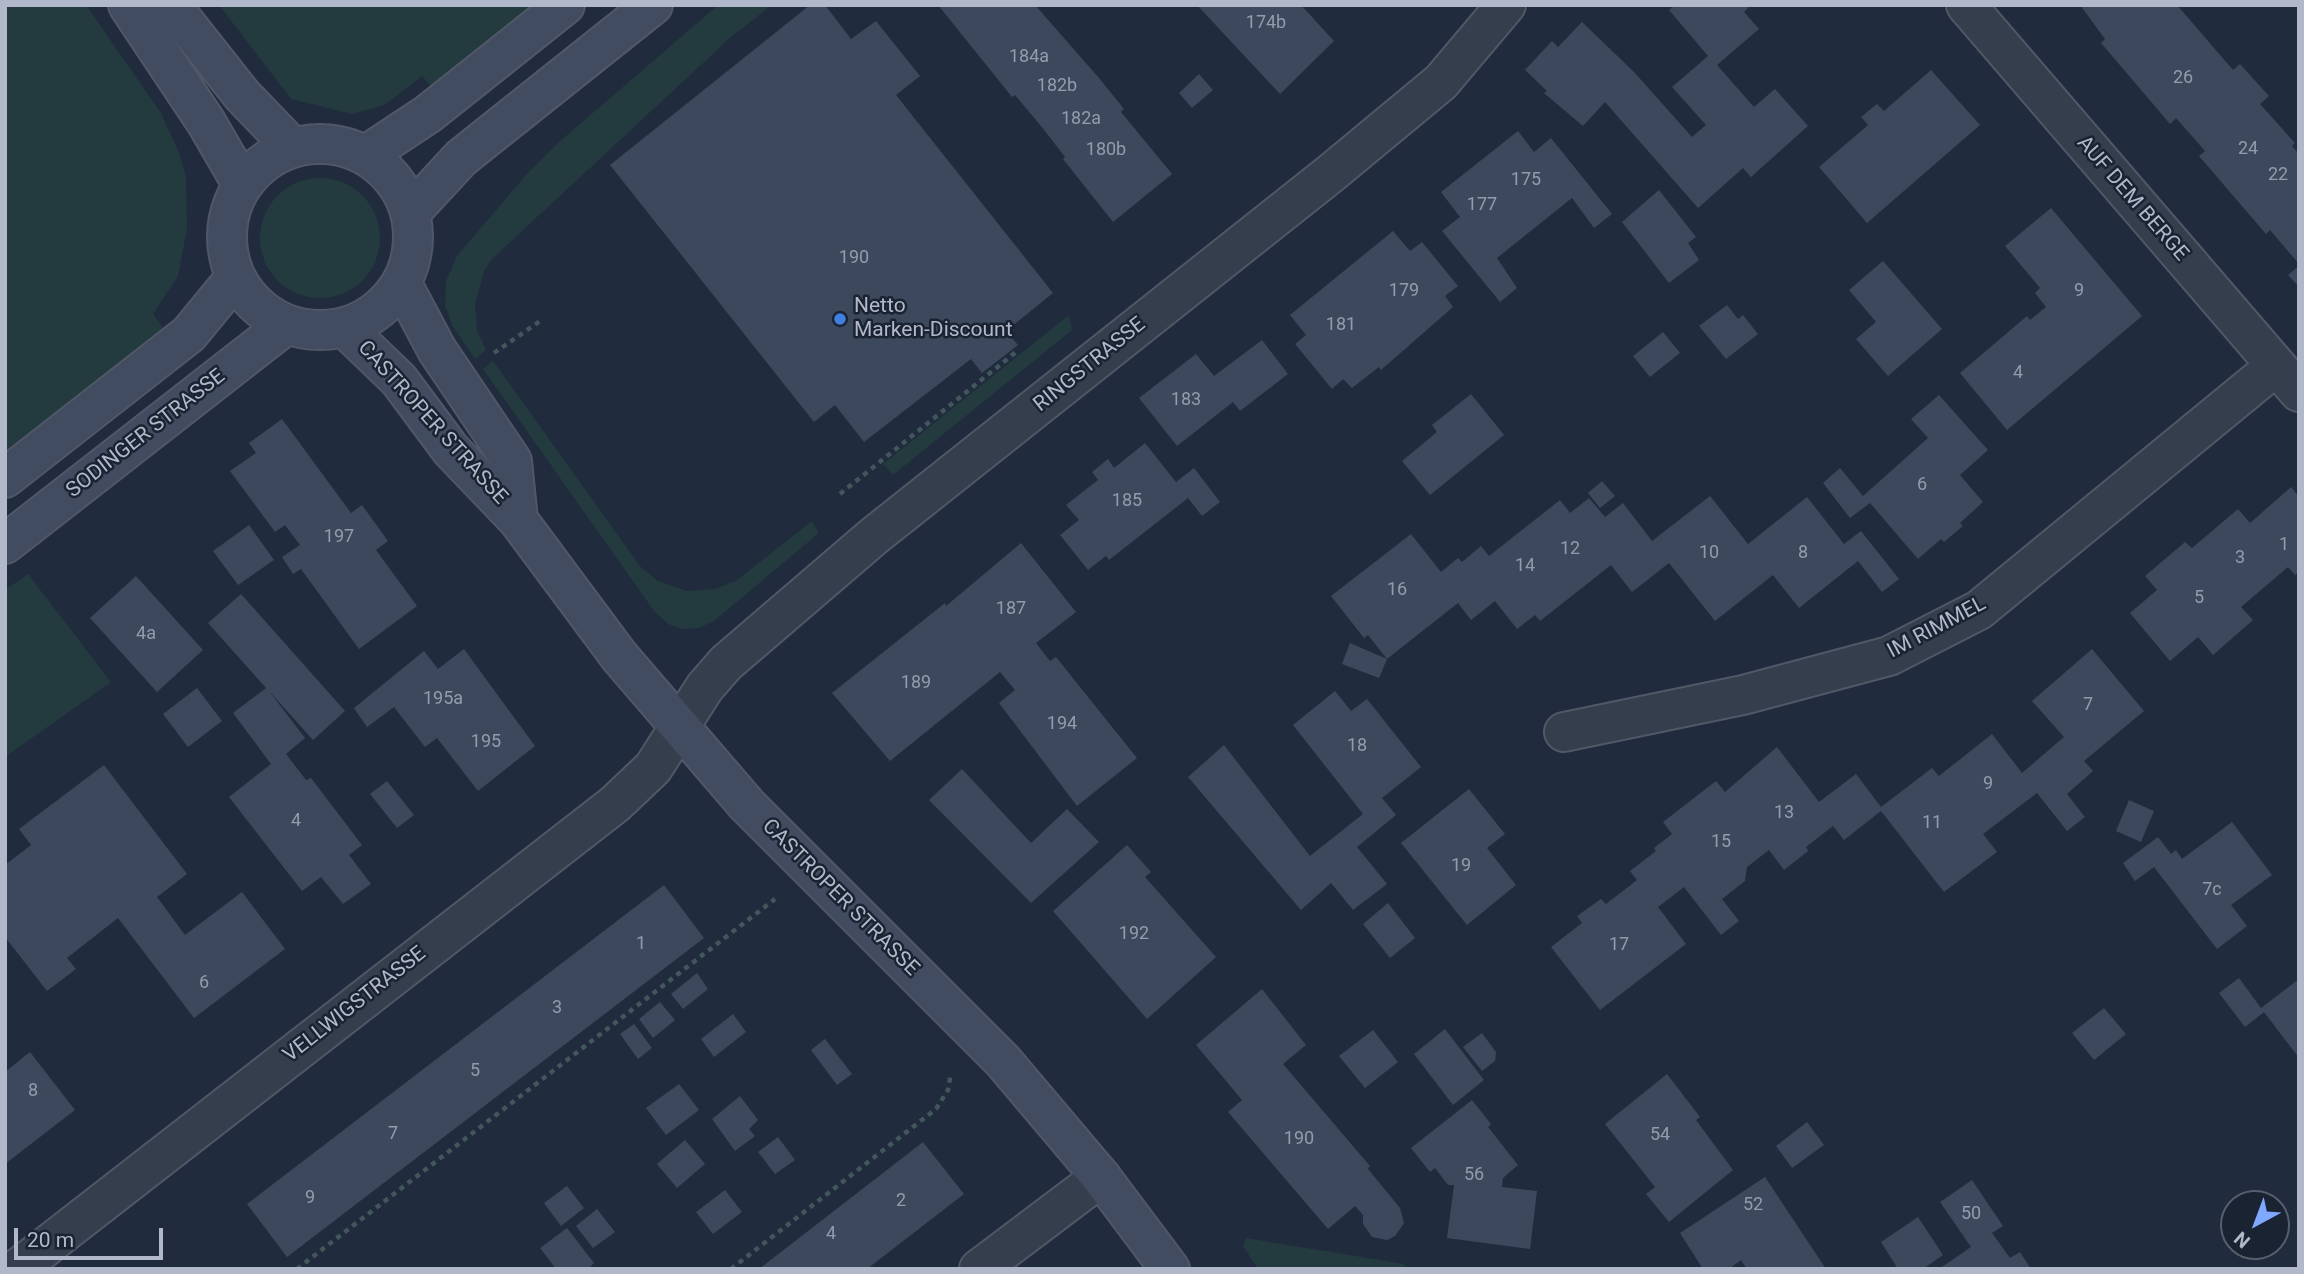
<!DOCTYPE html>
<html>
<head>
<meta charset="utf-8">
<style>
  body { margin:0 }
  #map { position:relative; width:2304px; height:1274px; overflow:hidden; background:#212b3e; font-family:Roboto,sans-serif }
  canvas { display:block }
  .frame { position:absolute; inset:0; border:7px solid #b0b8c9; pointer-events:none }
  .north { position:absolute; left:2220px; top:1190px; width:70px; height:70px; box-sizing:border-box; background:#1a2332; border:2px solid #565f6e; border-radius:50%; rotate:221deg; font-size:19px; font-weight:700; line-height:28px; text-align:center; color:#b0b8c9 }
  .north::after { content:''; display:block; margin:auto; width:24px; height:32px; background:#7fa9ff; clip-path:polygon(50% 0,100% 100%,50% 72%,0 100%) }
  .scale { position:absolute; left:14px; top:1228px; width:149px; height:32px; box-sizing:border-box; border:4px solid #b0b8c9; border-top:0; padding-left:9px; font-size:21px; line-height:24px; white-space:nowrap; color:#b0b8c9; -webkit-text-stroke:5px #1a2332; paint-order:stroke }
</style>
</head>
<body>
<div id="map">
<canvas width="2304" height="1274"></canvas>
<div class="frame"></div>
<div class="north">N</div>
<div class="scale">20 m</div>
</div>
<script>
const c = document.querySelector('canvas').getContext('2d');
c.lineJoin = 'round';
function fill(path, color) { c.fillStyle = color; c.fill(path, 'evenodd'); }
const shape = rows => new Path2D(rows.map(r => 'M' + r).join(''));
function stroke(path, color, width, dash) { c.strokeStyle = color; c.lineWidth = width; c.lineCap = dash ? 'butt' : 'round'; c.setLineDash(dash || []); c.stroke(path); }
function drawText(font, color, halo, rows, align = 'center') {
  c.font = font + ' Roboto,sans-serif'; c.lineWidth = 5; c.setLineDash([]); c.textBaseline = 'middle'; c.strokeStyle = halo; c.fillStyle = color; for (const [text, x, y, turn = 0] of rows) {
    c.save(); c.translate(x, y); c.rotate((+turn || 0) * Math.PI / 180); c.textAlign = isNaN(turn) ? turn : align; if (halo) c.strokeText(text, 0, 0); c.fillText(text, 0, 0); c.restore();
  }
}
fill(shape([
  [5,5,86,5,161,113,180,155,186,177,187,228,178,276,153,314,166,332,5,459],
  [219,5,543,5,435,91,422,76,385,105,352,114,291,99],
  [718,5,772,5,731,37,492,259,484,271,475,304,477,330,486,350,475,359,453,327,445,305,446,281,457,256,526,175,559,142],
  '260 238a60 60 0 1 1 120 0a60 60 0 1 1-120 0Z',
  [1069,315,1072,330,893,475,883,464],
  [493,361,640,566,658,581,687,591,716,589,737,580,812,521,819,533,714,621,699,628,682,629,668,624,654,611,483,369],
  [28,574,111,682,5,757,5,590],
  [1246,1238,1404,1264,1404,1269,1258,1269,1243,1246]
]), '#233a3f');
fill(shape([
  [810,5,825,5,851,39,876,21,920,76,896,95,1053,293,1006,331,1018,345,982,373,971,359,864,442,835,405,814,422,610,165],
  [938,5,1035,5,1099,78,1124,109,1121,112,1172,174,1113,222,1063,159,1065,157,1041,126,1015,95,1012,97],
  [1197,5,1301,5,1334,41,1280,94],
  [1675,5,1751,5,1744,12,1759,29,1717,65,1754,107,1775,89,1808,126,1751,177,1743,168,1698,208,1605,102,1583,126,1544,93,1547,91,1525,70,1552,41,1558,47,1582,22,1634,72,1692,137,1706,125,1672,87,1708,56,1669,10],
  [2080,5,2177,5,2233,70,2240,64,2269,96,2260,104,2295,143,2292,146,2299,154,2299,264,2270,230,2266,234,2199,156,2205,151,2191,135,2176,118,2170,124,2136,84,2101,43,2105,39],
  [1931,70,1980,125,1867,223,1819,167,1868,125,1861,117,1877,104,1884,111],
  [1199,74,1213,90,1192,108,1179,93],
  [1518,131,1534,152,1551,138,1612,214,1594,228,1572,198,1497,258,1517,288,1500,302,1442,231,1460,217,1441,192],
  [1659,190,1696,237,1688,243,1699,260,1669,283,1622,222],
  [2051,208,2142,316,2007,430,1960,373,2027,316,2030,320,2046,307,2035,293,2040,288,2005,246],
  [1393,231,1410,251,1422,242,1458,286,1445,296,1453,307,1381,370,1379,367,1352,388,1343,379,1332,389,1295,344,1306,335,1290,315],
  [1883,261,1942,329,1888,376,1856,339,1876,322,1849,290],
  [2299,266,2299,287,2288,275],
  [1727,305,1738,319,1743,315,1758,334,1726,359,1699,326],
  [1663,332,1680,353,1650,377,1633,356],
  [1262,340,1288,374,1240,411,1233,402,1177,446,1139,398,1196,354,1214,376],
  [1471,394,1504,435,1430,495,1402,461,1437,432,1432,425],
  [1939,395,1988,450,1960,475,1983,502,1960,523,1963,526,1944,542,1941,539,1918,559,1870,503,1850,518,1823,483,1840,468,1863,496,1928,438,1911,419],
  [282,419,351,513,362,505,388,541,376,550,417,606,359,649,301,569,293,574,282,557,300,545,285,525,275,532,230,471,256,453,249,443],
  [1145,443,1176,482,1194,468,1220,502,1202,516,1188,498,1109,560,1106,556,1088,570,1060,535,1079,520,1066,505,1098,480,1092,472,1108,459,1114,468],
  [1602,481,1615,496,1600,508,1588,493],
  [2291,487,2299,497,2299,572,2295,575,2288,567,2241,607,2253,620,2213,655,2198,637,2170,661,2130,613,2157,590,2145,576,2185,542,2192,548,2238,509,2250,523],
  [1710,496,1748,544,1807,497,1844,544,1861,531,1899,579,1882,592,1858,561,1799,608,1773,575,1715,621,1669,563,1632,592,1611,565,1540,621,1535,615,1517,629,1495,601,1471,620,1458,603,1387,659,1379,678,1342,664,1350,643,1387,659,1368,635,1364,638,1331,596,1411,534,1441,572,1458,558,1462,562,1481,546,1489,556,1560,500,1570,513,1589,498,1605,517,1623,503,1652,541],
  [249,525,274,560,238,585,213,551],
  [1021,543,1076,612,1036,643,1050,661,1056,657,1137,758,1077,806,999,703,1015,690,1000,672,890,761,832,693,945,603,946,606],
  [136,576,203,650,157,692,90,618],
  [241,594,345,711,313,740,269,691,305,738,286,754,306,780,311,778,362,845,349,855,371,884,343,904,321,877,302,891,229,797,271,764,233,713,266,688,208,623],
  [464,649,535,746,478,791,437,738,425,747,394,707,367,727,354,708,424,651,438,669],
  [2092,649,2144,711,2084,761,2093,771,2067,794,2085,817,2067,831,2037,793,1983,834,1997,852,1944,892,1881,811,1844,840,1833,826,1806,847,1808,851,1784,870,1769,850,1747,867,1745,881,1722,899,1739,921,1721,935,1684,887,1658,907,1686,944,1600,1010,1551,947,1582,923,1577,916,1601,899,1606,904,1637,880,1630,871,1656,851,1654,848,1672,834,1663,822,1716,781,1725,792,1777,747,1819,802,1856,774,1881,807,1932,768,1939,776,1992,734,2022,773,2064,737,2032,701],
  [197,688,222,721,188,747,163,714],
  [1335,691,1351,711,1367,699,1421,767,1382,798,1396,815,1357,847,1387,884,1353,910,1331,883,1301,910,1188,777,1224,745,1310,856,1363,814,1293,725],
  [104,765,187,874,157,897,185,935,242,892,285,949,194,1018,118,918,67,958,76,969,47,991,5,937,5,865,31,845,19,829],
  [962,769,1031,843,1067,809,1099,842,1031,903,929,800],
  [387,781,414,815,397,828,370,794],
  [1469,789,1505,834,1487,848,1516,885,1467,925,1401,843],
  [2129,800,2154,811,2141,842,2116,831],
  [2232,822,2272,875,2231,905,2247,926,2217,949,2154,867,2135,881,2123,863,2158,837,2171,854,2176,850,2182,859],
  [1127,845,1151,872,1145,877,1216,957,1147,1019,1053,911],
  [664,885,704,938,287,1257,247,1204],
  [1388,903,1415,938,1390,958,1363,924],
  [697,973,708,989,683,1009,671,994],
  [2239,978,2261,1008,2299,979,2299,1058,2264,1012,2245,1027,2219,993],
  [1262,989,1306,1045,1283,1064,1370,1166,1368,1169,1400,1208,1404,1223,1395,1236,1387,1240,1372,1237,1363,1224,1363,1215,1355,1206,1328,1229,1228,1112,1242,1100,1196,1045],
  [660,1002,675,1020,653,1038,639,1019],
  [2104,1008,2126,1034,2094,1060,2072,1033],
  [733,1014,746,1032,714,1057,701,1039],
  [634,1024,652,1048,638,1059,620,1034],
  [1445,1029,1484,1080,1453,1105,1414,1054],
  [1373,1030,1398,1062,1365,1088,1339,1056],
  [1482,1033,1496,1052,1495,1061,1482,1071,1463,1047],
  [825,1039,852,1074,837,1085,811,1050],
  [30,1052,75,1110,5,1164,5,1072],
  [1667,1074,1700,1117,1696,1120,1733,1170,1669,1222,1646,1194,1655,1187,1605,1124],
  [679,1084,699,1110,666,1135,646,1108],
  [740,1096,758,1120,749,1129,755,1136,735,1151,712,1119],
  [1472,1100,1491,1124,1488,1127,1518,1165,1503,1178,1502,1187,1537,1191,1530,1249,1447,1238,1454,1185,1448,1185,1435,1168,1430,1172,1411,1148],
  [1807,1122,1824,1145,1792,1168,1776,1146],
  [778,1137,795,1160,775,1174,758,1152],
  [685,1140,705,1164,677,1188,657,1164],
  [923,1142,964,1194,867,1269,759,1269],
  [1765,1177,1826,1269,1747,1269,1741,1260,1729,1269,1703,1269,1680,1233],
  [1972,1180,2003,1226,1992,1233,2010,1258,2020,1252,2031,1269,1939,1269,1971,1247,1940,1202],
  [567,1186,584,1208,561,1226,544,1203],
  [725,1190,742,1212,713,1234,696,1212],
  [597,1209,615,1232,593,1248,576,1226],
  [1918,1217,1943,1255,1923,1269,1898,1269,1881,1242],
  [567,1228,594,1263,588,1269,556,1269,540,1248]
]), '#3c495d');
const street = shape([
  [1966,5,2299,392],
  [1564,732,1743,695,1889,656,1979,610,2276,366],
  [17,1269,615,804,653,768,705,687,726,663,874,536,1330,174,1441,82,1506,5],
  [979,1269,1101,1177]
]);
const secondary = shape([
  [128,5,206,122,242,184],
  [171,5,242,95,292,147],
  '227 237a93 93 0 1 1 186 0a93 93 0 1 1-186 0Z',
  [366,155,428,114,565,5],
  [411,212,461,158,653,5],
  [402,284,437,350,512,461,518,520],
  [344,327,399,380,451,450,518,520,619,656,747,805,1003,1061,1101,1177,1170,1269],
  [5,478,189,334,235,278],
  [5,544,287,324]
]);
stroke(street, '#505868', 42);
stroke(secondary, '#505868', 42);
stroke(shape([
  [494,353,543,319],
  [840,494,1016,352],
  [297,1269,775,899],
  [731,1269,936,1109,948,1090,951,1073]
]), '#41575c', 4.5, [5, 5]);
stroke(street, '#353e4d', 38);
stroke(secondary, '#424c61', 38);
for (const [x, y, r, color] of [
  [840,319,7,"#3f7fe0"]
]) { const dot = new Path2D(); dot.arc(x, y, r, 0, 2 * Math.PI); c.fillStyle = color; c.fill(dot); stroke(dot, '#1a2332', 2.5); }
drawText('18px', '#939cae', null, [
  ["174b",1266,23],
  ["184a",1029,57],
  ["26",2183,78],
  ["182b",1057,86],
  ["182a",1081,119],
  ["24",2248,149],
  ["180b",1106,150],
  ["22",2278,175],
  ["175",1526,180],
  ["177",1482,205],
  ["190",854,258],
  ["179",1404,291],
  ["9",2079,291],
  ["181",1341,325],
  ["4",2018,373],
  ["183",1186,400],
  ["6",1922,485],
  ["185",1127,501],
  ["197",339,537],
  ["1",2284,545],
  ["12",1570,549],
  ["10",1709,553],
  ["8",1803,553],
  ["3",2240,558],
  ["14",1525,566],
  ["16",1397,590],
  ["5",2199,598],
  ["187",1011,609],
  ["4a",146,634],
  ["189",916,683],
  ["195a",443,699],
  ["7",2088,705],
  ["194",1062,724],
  ["195",486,742],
  ["18",1357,746],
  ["9",1988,784],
  ["13",1784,813],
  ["4",296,821],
  ["11",1932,823],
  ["15",1721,842],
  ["19",1461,866],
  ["7c",2212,890],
  ["192",1134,934],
  ["1",641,944],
  ["17",1619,945],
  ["6",204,983],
  ["3",557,1008],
  ["5",475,1071],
  ["8",33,1091],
  ["7",393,1134],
  ["54",1660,1135],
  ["190",1299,1139],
  ["56",1474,1175],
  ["9",310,1198],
  ["2",901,1201],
  ["52",1753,1205],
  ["50",1971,1214],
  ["4",831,1234]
]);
drawText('21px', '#b0b8c9', '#1a2332', [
  ["AUF DEM BERGE",2132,199,49],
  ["RINGSTRASSE",1090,365,-39],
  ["CASTROPER STRASSE",432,423,48],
  ["SODINGER STRASSE",146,434,-38],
  ["IM RIMMEL",1937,628,-28],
  ["CASTROPER STRASSE",840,898,45],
  ["VELLWIGSTRASSE",355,1005,-38]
]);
drawText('21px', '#b0b8c9', '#1a2332', [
  ["Netto",854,307],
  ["Marken-Discount",854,331]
], 'left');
</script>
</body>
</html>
